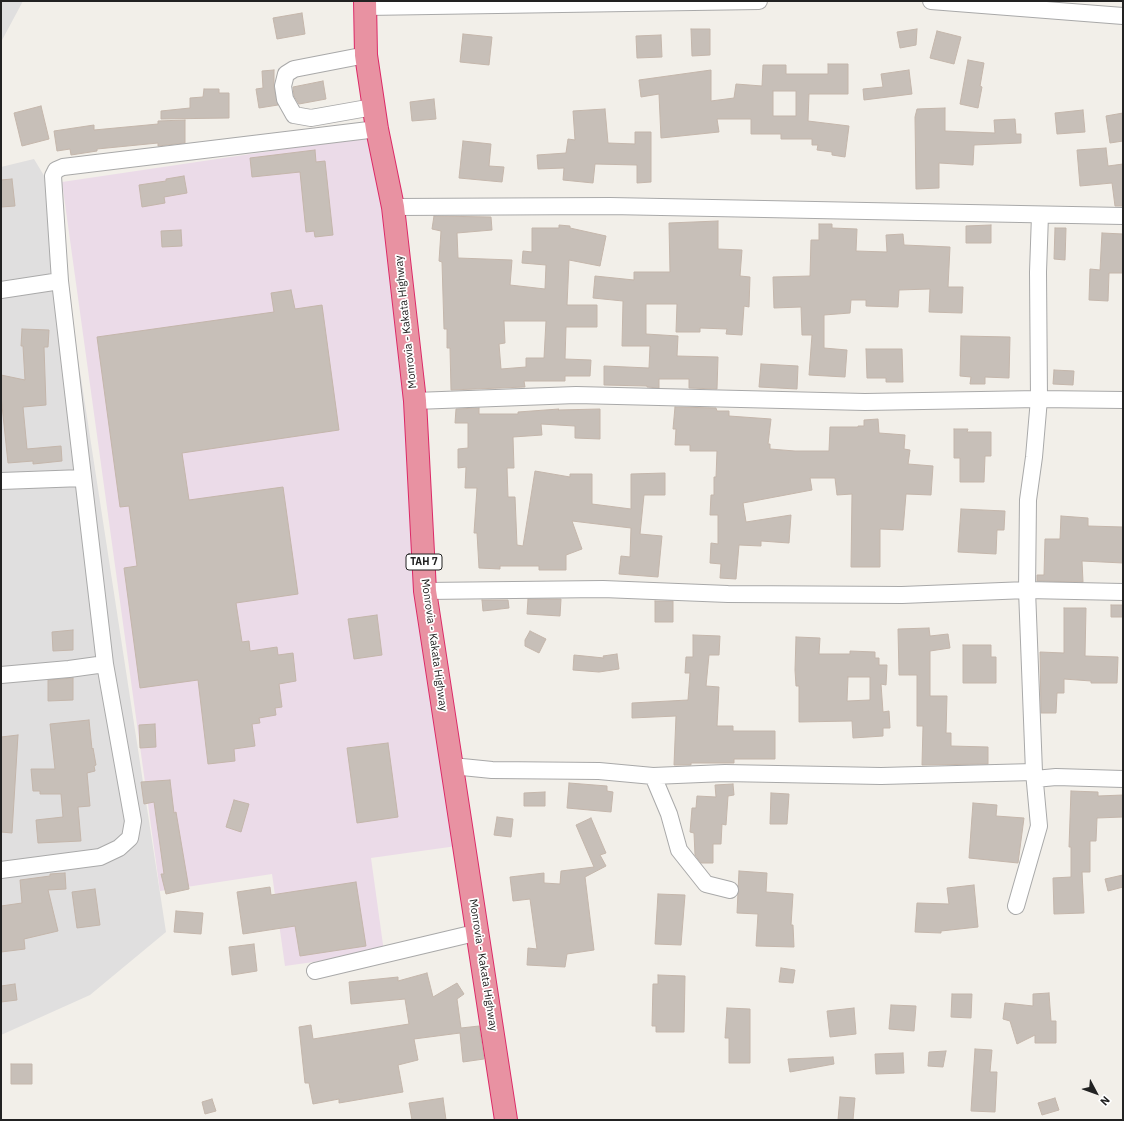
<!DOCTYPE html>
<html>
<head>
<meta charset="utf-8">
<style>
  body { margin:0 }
  #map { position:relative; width:1124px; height:1121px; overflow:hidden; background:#f2efe9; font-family:"IBM Plex Sans",sans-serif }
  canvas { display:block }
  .frame { position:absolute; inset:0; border:2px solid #222; pointer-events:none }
  .north { position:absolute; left:1076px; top:1073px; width:40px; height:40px; -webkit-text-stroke:3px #fff; paint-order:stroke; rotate:131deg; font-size:11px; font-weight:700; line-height:16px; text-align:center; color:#222 }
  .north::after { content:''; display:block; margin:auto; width:14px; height:18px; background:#222; clip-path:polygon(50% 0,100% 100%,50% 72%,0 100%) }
</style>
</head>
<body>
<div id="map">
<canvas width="1124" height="1121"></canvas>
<div class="frame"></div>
<div class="north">N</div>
</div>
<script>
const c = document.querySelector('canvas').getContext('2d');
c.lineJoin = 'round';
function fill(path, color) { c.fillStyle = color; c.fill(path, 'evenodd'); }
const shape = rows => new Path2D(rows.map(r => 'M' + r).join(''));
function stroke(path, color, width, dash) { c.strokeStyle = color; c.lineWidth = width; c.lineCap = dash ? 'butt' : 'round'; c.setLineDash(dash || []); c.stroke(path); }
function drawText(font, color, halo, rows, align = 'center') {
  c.font = font + ' "IBM Plex Sans",sans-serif'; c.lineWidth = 3.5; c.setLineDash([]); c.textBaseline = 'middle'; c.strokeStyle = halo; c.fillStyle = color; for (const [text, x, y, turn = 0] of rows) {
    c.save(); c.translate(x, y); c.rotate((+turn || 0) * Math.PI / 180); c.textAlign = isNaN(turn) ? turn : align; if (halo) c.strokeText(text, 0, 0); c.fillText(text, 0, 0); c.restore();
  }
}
fill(shape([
  [1,1,23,1,1,42],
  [34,159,52,189,166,932,90,995,1,1035,1,167]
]), '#e0dfdf');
fill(shape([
  [372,136,471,844,371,858,384,952,285,966,272,874,160,891,62,182]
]), '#ebdbe8');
const building = shape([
  [302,13,305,34,277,39,273,18,302,13],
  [691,29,710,29,710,55,692,56,691,29],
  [917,29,916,45,900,48,897,32,917,29],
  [937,31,961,37,954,64,930,58,937,31],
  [463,34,492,37,489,65,460,62,463,34],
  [661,35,662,57,637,58,636,36,661,35],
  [968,60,984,63,980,86,982,87,978,108,960,104,968,60],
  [828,64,848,64,848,94,809,94,808,121,849,126,845,157,832,155,832,152,817,150,818,145,812,145,812,139,781,139,781,134,751,134,751,119,717,119,719,132,661,138,659,94,641,97,639,80,711,70,711,101,734,98,736,84,762,86,763,65,786,65,786,74,828,74,828,64],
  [773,91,796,91,796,116,773,116,773,91],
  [274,70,274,87,278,105,259,108,256,89,263,88,262,71,274,70],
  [909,70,912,94,864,100,863,89,883,87,881,74,909,70],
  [323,81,326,99,299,104,294,96,293,87,323,81],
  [204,89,219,89,219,93,229,93,229,118,161,119,161,111,190,108,190,98,203,97,204,89],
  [434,99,436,119,412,121,410,102,434,99],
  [41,106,49,139,22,146,14,113,41,106],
  [945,108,945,131,995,133,994,120,1015,119,1016,134,1021,134,1021,143,974,145,973,165,939,163,939,188,916,189,915,117,917,109,945,108],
  [605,109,608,143,635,144,635,132,651,132,651,182,637,183,637,165,595,164,593,183,563,180,564,168,538,169,537,155,566,153,568,139,575,140,573,111,605,109],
  [1083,110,1085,132,1057,134,1055,113,1083,110],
  [1123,113,1123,141,1110,143,1106,116,1123,113],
  [185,120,185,143,158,146,158,143,97,149,97,151,71,155,70,149,57,151,54,131,94,125,94,130,158,124,158,121,185,120],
  [463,141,491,144,489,166,504,167,502,182,459,178,463,141],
  [1106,148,1108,166,1123,164,1123,206,1115,206,1112,183,1080,186,1077,150,1106,148],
  [315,150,316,162,325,161,333,235,315,237,314,231,306,232,300,172,252,177,250,158,315,150],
  [184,176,187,193,164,197,165,203,142,207,139,185,166,181,166,179,184,176],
  [12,179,15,206,1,207,1,180,12,179],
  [434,216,491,217,492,230,457,233,458,258,512,260,510,285,545,289,546,265,522,263,523,251,532,252,532,228,559,228,559,225,570,226,570,228,606,236,600,266,569,260,567,305,597,305,597,327,566,327,565,359,591,360,590,376,565,376,565,381,524,381,525,387,451,390,450,348,447,348,447,329,444,329,442,262,439,261,441,231,432,229,434,216],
  [504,321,546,321,544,358,526,358,526,367,501,369,499,344,505,343,504,321],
  [718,221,718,249,742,250,740,276,750,277,749,307,744,306,742,335,726,334,727,329,700,328,700,332,676,332,677,304,646,304,646,334,678,336,677,356,718,357,717,389,689,388,689,379,659,379,659,388,647,387,647,386,604,385,604,366,649,368,650,346,622,346,623,301,593,298,595,276,634,280,634,272,670,272,669,223,718,221],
  [819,224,832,224,832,228,857,229,856,251,887,252,886,235,903,234,904,245,950,247,948,287,963,287,962,313,929,312,930,289,899,290,898,307,866,306,866,300,851,300,850,313,824,315,824,348,847,350,845,377,809,375,812,335,802,335,801,307,774,308,773,277,810,276,811,240,819,240,819,224],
  [991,225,991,243,966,243,966,226,991,225],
  [1055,228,1066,228,1065,260,1054,259,1055,228],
  [181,230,182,246,162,247,161,231,181,230],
  [1102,233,1123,234,1123,273,1109,273,1108,301,1089,300,1090,269,1100,270,1102,233],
  [291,290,295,309,322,305,339,430,182,453,189,500,283,487,298,594,236,603,242,642,249,641,250,651,277,647,278,655,293,653,296,681,279,684,282,707,275,708,276,715,259,718,260,723,252,724,255,746,234,749,235,761,208,764,198,680,140,688,124,568,137,566,129,506,120,507,97,337,274,312,271,293,291,290],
  [22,329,49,330,48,347,44,347,46,405,23,407,27,449,61,446,62,461,33,464,33,461,8,463,1,396,1,375,25,380,23,346,21,346,22,329],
  [961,336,1010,337,1009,378,985,377,985,384,970,384,971,377,960,376,961,336],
  [866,349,902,349,903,382,886,382,886,378,867,378,866,349],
  [761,364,798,366,797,389,759,387,761,364],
  [1054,370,1074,371,1073,385,1053,384,1054,370],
  [675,407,716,408,717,411,729,411,729,416,771,419,768,444,770,444,770,449,795,451,829,451,830,427,858,427,858,426,864,426,864,420,878,419,879,433,905,435,904,449,910,450,908,464,933,466,931,495,906,494,903,530,880,529,880,567,851,567,852,494,837,495,835,478,810,478,812,490,743,503,746,522,791,515,789,543,761,541,761,546,739,545,736,579,720,578,721,564,710,563,711,543,718,544,718,515,710,515,711,495,714,495,714,477,716,477,717,451,690,451,690,445,675,445,676,429,673,429,675,407],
  [479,408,479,414,518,414,518,412,559,409,558,410,600,409,600,439,575,438,575,426,541,424,542,435,513,437,514,468,507,468,508,497,515,497,517,545,523,546,535,471,570,477,570,474,592,474,592,504,631,509,631,474,665,473,665,495,644,495,640,534,662,536,658,577,619,574,621,556,630,557,631,528,572,521,582,549,566,555,566,570,539,570,539,566,500,566,500,569,479,568,477,533,474,533,477,488,465,488,466,467,458,468,458,449,468,448,468,423,455,423,456,409,479,408],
  [954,429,968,429,967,432,991,432,991,456,985,456,984,482,960,482,960,458,954,458,954,429],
  [961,509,1005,511,1004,530,997,530,996,554,958,552,961,509],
  [1061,516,1088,518,1088,526,1123,527,1123,563,1082,561,1083,582,1037,581,1037,575,1044,575,1045,539,1060,539,1061,516],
  [528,599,561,599,560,616,527,614,528,599],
  [482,600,508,600,509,608,483,611,482,600],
  [655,601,673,601,673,622,655,622,655,601],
  [1111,605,1123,605,1123,617,1111,617,1111,605],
  [1064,608,1086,608,1085,656,1118,657,1117,683,1091,683,1091,681,1064,679,1064,693,1057,693,1056,713,1041,713,1040,652,1064,653,1064,608],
  [377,615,382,655,354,659,348,619,377,615],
  [929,628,930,636,948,634,950,648,930,651,930,696,947,696,946,733,951,733,951,746,988,747,988,764,922,765,923,726,917,726,917,675,899,675,898,629,929,628],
  [73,630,73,650,53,651,52,632,73,630],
  [530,631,546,639,539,653,525,646,525,640,530,631],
  [693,635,720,636,719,655,709,655,706,686,719,687,717,726,733,726,733,731,775,731,775,759,734,759,734,763,691,763,691,765,674,765,676,716,632,718,632,703,688,700,690,673,685,673,686,657,693,657,693,635],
  [796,637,820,638,819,654,850,654,850,651,875,652,875,658,879,658,879,665,887,665,886,685,881,684,883,712,889,711,890,728,883,728,883,736,853,738,852,721,799,722,799,686,796,686,795,670,796,637],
  [848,677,870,677,870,700,847,701,848,677],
  [963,645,991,645,991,657,996,657,996,683,963,683,963,645],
  [617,654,619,669,599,672,573,670,574,655,604,658,603,656,617,654],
  [73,678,73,700,48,701,48,680,73,678],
  [89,720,92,749,93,748,96,765,94,766,95,771,87,773,90,806,78,807,81,841,38,843,36,820,63,817,61,794,40,794,40,791,33,791,31,769,55,769,50,724,89,720],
  [155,724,156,747,140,748,139,725,155,724],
  [18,735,12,833,1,832,1,737,18,735],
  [388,743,398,817,357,823,347,748,388,743],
  [170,780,174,813,176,812,189,889,166,894,161,874,164,874,154,802,144,804,141,782,170,780],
  [569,783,607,786,607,791,613,792,611,812,567,808,569,783],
  [733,784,734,795,728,796,726,825,722,824,721,844,713,844,713,863,701,863,695,855,694,833,690,832,692,808,696,808,697,796,716,797,715,785,733,784],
  [1071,791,1098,792,1098,796,1123,795,1123,817,1097,818,1096,841,1090,841,1090,872,1082,872,1084,913,1054,914,1053,878,1071,877,1071,847,1069,847,1071,791],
  [545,792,545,806,524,806,524,793,545,792],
  [771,793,789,794,787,824,770,824,771,793],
  [234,800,249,804,241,832,226,827,234,800],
  [973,803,997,805,996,816,1024,818,1018,863,969,858,973,803],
  [497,817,513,819,511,837,494,835,497,817],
  [591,818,606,853,600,855,606,866,585,877,594,950,567,954,565,967,527,965,528,948,537,949,530,899,513,901,510,877,544,873,544,883,560,884,561,871,594,867,576,825,591,818],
  [739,871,767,873,766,892,793,894,791,925,793,925,794,947,756,946,758,914,737,913,739,871],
  [65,873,66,889,48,890,58,931,24,939,25,949,1,952,1,906,22,903,20,880,50,876,50,874,65,873],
  [1123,875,1123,887,1108,891,1105,879,1123,875],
  [356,882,366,946,300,956,295,926,243,934,237,892,270,887,271,895,356,882],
  [974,885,978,927,941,931,941,933,915,932,917,903,949,904,947,888,974,885],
  [95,889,100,925,77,928,72,892,95,889],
  [658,894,685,895,681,945,655,944,658,894],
  [176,911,203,913,201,934,174,932,176,911],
  [254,944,257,971,232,975,229,947,254,944],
  [781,968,795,970,793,983,779,982,781,968],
  [427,973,433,997,457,983,464,994,457,999,461,1028,479,1026,484,1059,463,1062,460,1033,414,1039,418,1060,398,1065,403,1092,339,1103,339,1099,313,1104,309,1083,305,1083,299,1027,311,1025,313,1039,409,1024,405,999,351,1004,349,982,398,977,398,981,427,973],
  [658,975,685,976,684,1032,656,1032,656,1026,652,1026,653,984,658,984,658,975],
  [15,984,17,1000,1,1002,1,986,15,984],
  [1049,993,1051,1021,1056,1021,1056,1043,1035,1043,1035,1035,1017,1044,1010,1021,1003,1019,1005,1003,1033,1006,1033,994,1049,993],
  [952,994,972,994,971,1018,951,1017,952,994],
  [891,1005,916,1006,914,1031,889,1029,891,1005],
  [727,1008,750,1009,750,1063,729,1063,729,1038,725,1038,727,1008],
  [854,1008,856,1034,830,1037,827,1011,854,1008],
  [975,1049,992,1050,990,1072,997,1072,995,1112,971,1111,975,1049],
  [946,1051,943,1067,928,1066,929,1052,946,1051],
  [903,1053,904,1073,876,1074,875,1054,903,1053],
  [833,1057,834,1064,790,1072,788,1059,833,1057],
  [11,1064,32,1064,32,1084,11,1084,11,1064],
  [840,1097,855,1098,853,1120,838,1120,840,1097],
  [443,1098,446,1120,412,1120,409,1103,443,1098],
  [1055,1098,1059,1110,1042,1115,1038,1103,1055,1098],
  [212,1099,216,1111,205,1114,202,1102,212,1099]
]);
fill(building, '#c7bfb8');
stroke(building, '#c4b6ab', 1);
const minor = shape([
  [931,1,1123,16],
  [366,7,759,1],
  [366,55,294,69,286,74,283,86,285,99,294,115,311,118,373,107],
  [393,207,610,206,1123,216],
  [1,290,60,281],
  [415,401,576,395,865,402,1039,399,1123,400],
  [1,481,83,478],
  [425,591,603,589,728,594,902,595,1027,590,1123,592],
  [1,675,69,669,105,664],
  [452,766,492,770,599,771,653,776,725,773,881,776,1034,772],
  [653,776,669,814,679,850,706,884,730,890],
  [1035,779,1056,777,1123,779],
  [1,870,100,857,119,848,130,838,133,821,105,664,60,281,53,176,56,170,63,167,377,129],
  [1016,906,1039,826,1034,772,1027,590,1028,500,1034,457,1039,399,1038,272,1040,215],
  [315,971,479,932]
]);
const highway = shape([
  [365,1,366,55,377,129,393,207,415,401,425,591,506,1120]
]);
stroke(minor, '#a9a9a9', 18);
stroke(highway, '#dc2a67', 24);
stroke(minor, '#fff', 16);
stroke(highway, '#e892a2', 22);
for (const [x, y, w] of [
  [424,562,36]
]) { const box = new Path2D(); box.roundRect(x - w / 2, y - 8, w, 16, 3); c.fillStyle = '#fff'; c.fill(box); stroke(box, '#222', 1); }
drawText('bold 10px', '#222', null, [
  ["TAH 7",424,562]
]);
drawText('11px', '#222', '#fff', [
  ["Monrovia - Kakata Highway",406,322,-96],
  ["Monrovia - Kakata Highway",434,645,82],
  ["Monrovia - Kakata Highway",483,965,81]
]);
</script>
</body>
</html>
